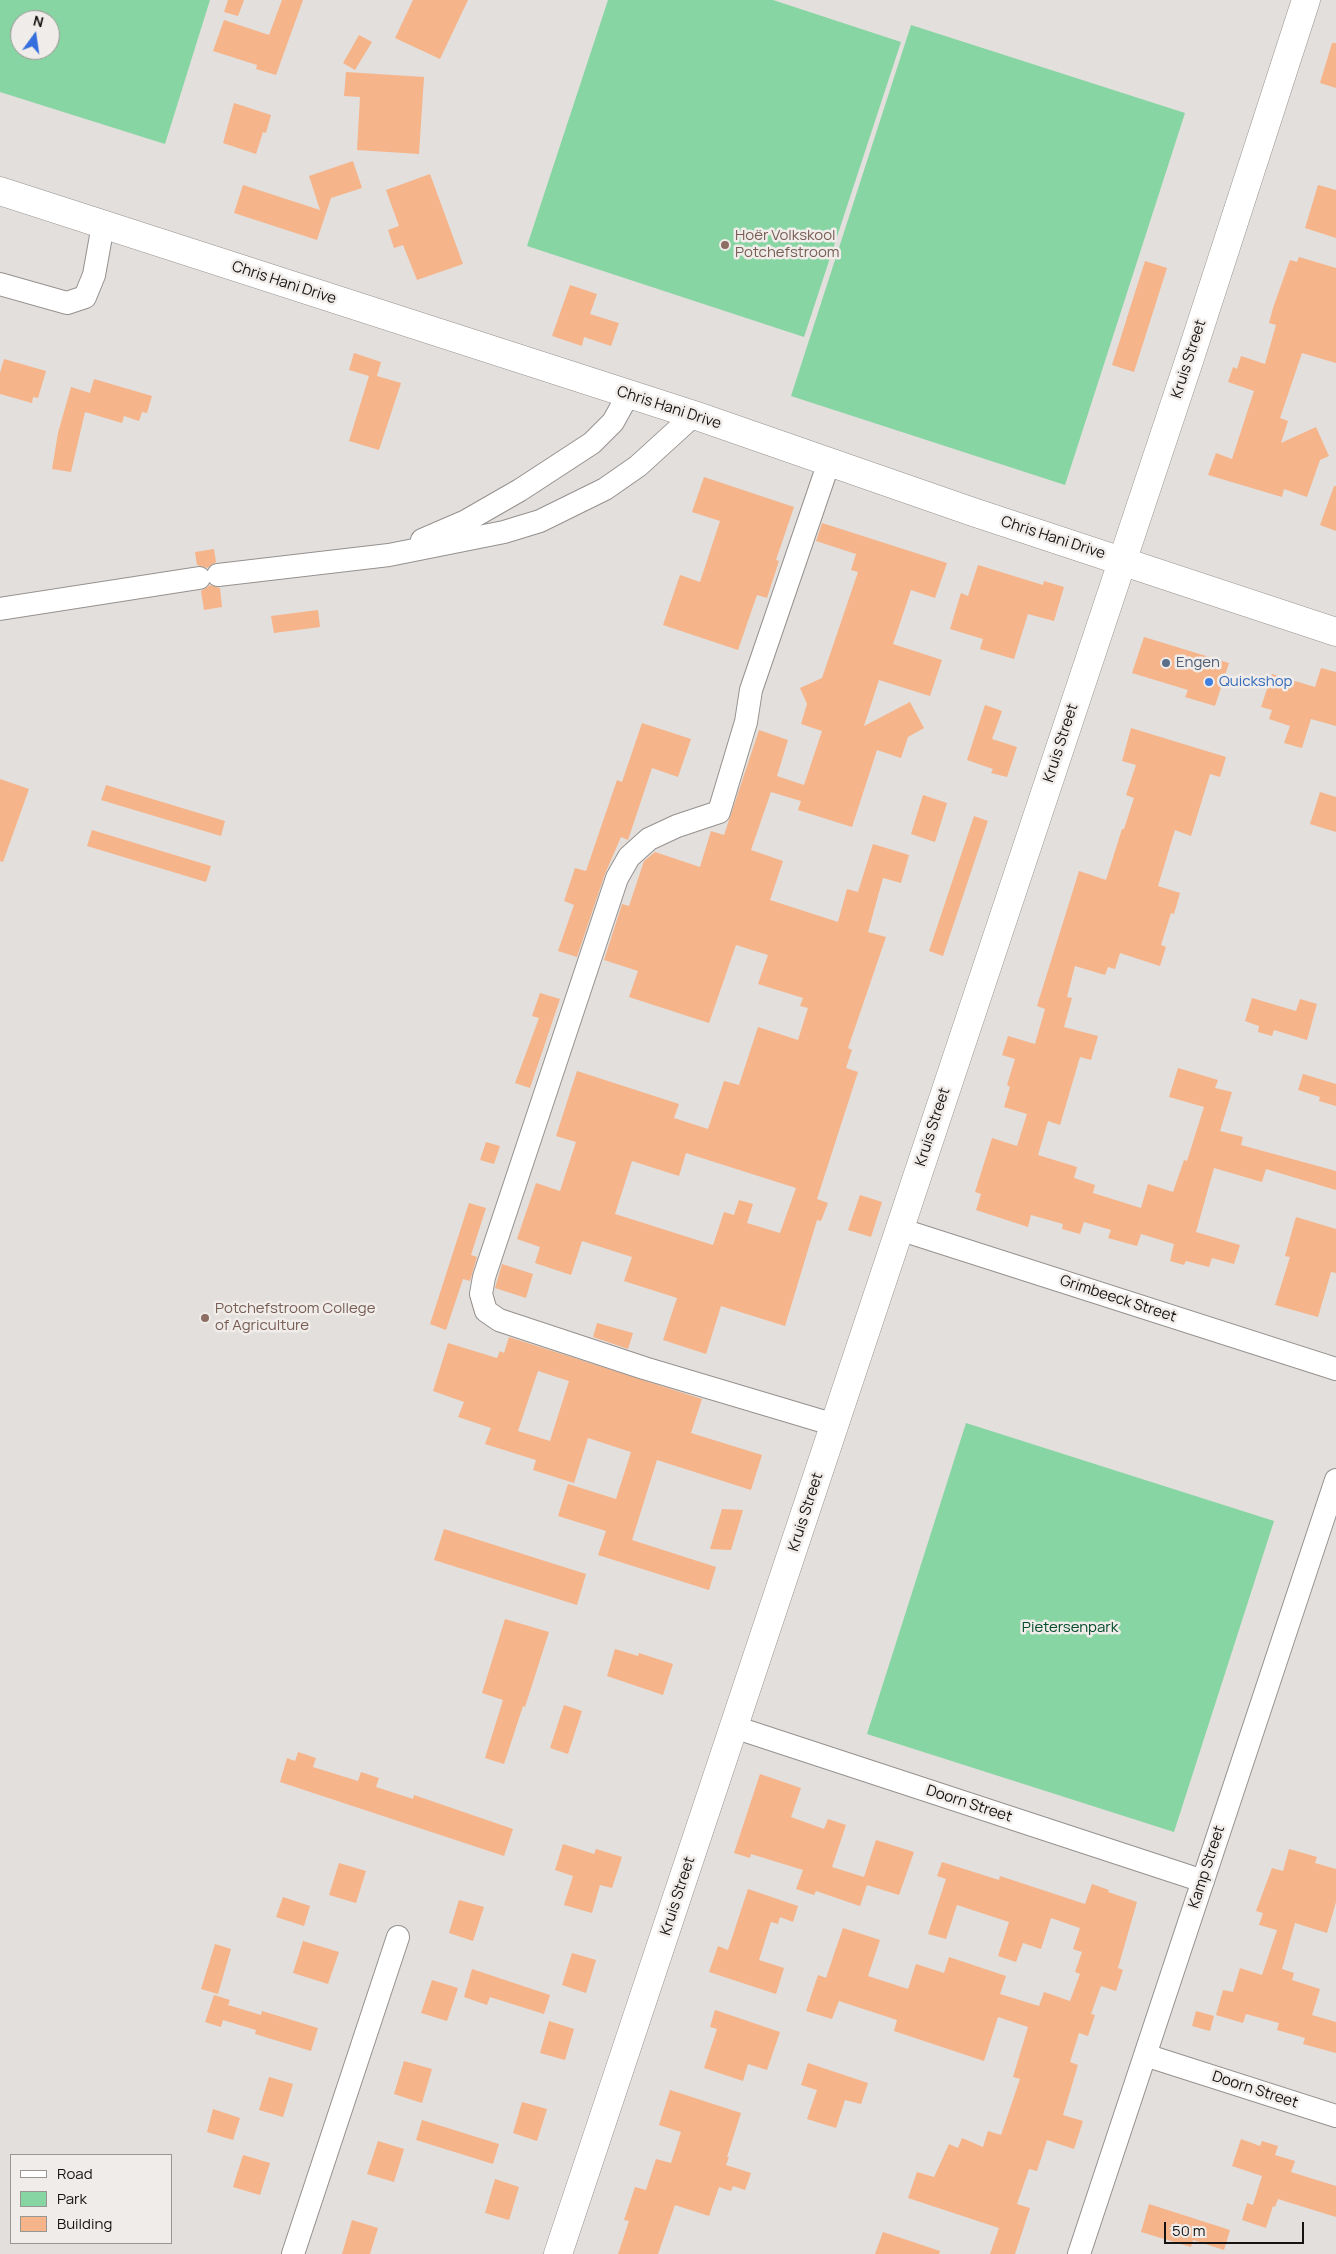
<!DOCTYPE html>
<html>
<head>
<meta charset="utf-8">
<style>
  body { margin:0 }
  #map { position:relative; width:1336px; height:2254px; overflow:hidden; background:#e3dfdc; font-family:Manrope,sans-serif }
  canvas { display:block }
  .legend { position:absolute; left:10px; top:2154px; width:162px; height:90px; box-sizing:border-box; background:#f0ece9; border:1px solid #989693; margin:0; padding:6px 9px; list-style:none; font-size:15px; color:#151413 }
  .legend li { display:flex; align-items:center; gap:10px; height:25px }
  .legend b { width:25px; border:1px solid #989693 }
  .north { position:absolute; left:10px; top:10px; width:50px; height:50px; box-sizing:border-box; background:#f0ece9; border:1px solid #989693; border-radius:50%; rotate:14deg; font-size:14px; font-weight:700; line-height:20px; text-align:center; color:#151413 }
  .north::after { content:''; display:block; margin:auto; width:18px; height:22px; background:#346fdd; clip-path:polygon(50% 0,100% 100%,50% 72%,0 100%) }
  .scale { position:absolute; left:1164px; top:2222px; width:140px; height:22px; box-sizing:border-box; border:2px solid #151413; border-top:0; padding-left:6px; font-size:15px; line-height:18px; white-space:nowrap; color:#151413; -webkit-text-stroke:4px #f0ece9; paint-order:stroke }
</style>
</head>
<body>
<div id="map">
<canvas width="1336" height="2254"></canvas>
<ul class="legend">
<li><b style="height:6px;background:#fff"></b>Road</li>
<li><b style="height:14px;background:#87d5a3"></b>Park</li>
<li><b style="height:14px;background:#f5b48a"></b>Building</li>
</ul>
<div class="north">N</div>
<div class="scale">50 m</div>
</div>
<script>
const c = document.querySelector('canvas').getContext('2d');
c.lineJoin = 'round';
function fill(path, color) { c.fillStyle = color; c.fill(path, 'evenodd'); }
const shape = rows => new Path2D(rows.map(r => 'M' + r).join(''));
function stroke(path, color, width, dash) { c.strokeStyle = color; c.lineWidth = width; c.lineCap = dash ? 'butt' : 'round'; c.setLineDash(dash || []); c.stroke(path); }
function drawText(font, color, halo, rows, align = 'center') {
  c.font = font + ' Manrope,sans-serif'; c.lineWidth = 5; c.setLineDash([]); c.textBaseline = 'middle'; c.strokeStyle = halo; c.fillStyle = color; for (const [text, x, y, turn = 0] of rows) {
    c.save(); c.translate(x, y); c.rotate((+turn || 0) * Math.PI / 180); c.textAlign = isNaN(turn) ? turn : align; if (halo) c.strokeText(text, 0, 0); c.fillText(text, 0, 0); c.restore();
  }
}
fill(shape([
  [0,0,210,0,165,144,0,92],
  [20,20,50,20,50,50,20,50],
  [608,0,773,0,901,42,804,337,527,246],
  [911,25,1185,113,1065,485,791,396],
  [966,1423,1274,1521,1174,1832,867,1734]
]), '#87d5a3');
fill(shape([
  [228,0,244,0,238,16,224,12],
  [282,0,303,0,276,75,256,69,257,65,213,51,224,20,269,35],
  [413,0,468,0,440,59,395,38],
  [359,35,372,42,355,70,343,63],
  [1332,43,1336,43,1336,88,1320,83],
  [346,72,424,77,419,154,357,150,360,97,344,96],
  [234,103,271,115,266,133,263,132,256,154,223,143],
  [353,161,362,188,331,198,317,240,234,213,243,185,320,210,309,176],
  [430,174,463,264,417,280,403,245,394,248,388,230,399,226,386,190],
  [1318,185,1336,190,1336,238,1305,228],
  [1299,257,1336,268,1336,363,1302,353,1280,418,1288,421,1281,443,1316,427,1329,456,1320,460,1307,497,1284,489,1282,497,1208,475,1216,453,1232,459,1254,391,1228,382,1233,367,1237,369,1241,356,1265,364,1276,325,1269,323,1273,308,1290,260,1297,262],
  [1145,261,1167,268,1134,372,1112,365],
  [570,285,597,294,590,314,619,323,611,346,584,337,582,346,552,336],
  [354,353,381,362,377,376,401,383,379,450,349,441,369,376,349,370],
  [4,359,46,371,38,398,33,397,32,403,0,394,0,373],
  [94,379,152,396,147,413,142,412,139,421,124,416,122,423,85,412,71,472,52,469,58,433,71,387,90,393],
  [704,477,794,507,776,560,779,561,767,598,757,595,738,650,663,625,680,575,700,582,720,521,692,512],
  [1334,486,1336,486,1336,531,1320,525],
  [822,523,947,563,935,598,911,590,893,644,942,660,930,696,879,680,864,726,910,702,924,728,908,737,901,758,877,750,852,827,798,810,801,801,771,792,762,818,751,850,783,861,770,900,838,922,847,889,858,892,873,844,909,855,901,883,883,878,868,932,886,937,848,1048,852,1050,846,1068,858,1072,817,1199,828,1203,821,1221,817,1220,785,1326,721,1306,706,1354,663,1340,677,1298,624,1281,632,1257,582,1241,571,1275,535,1263,540,1247,517,1239,536,1183,560,1191,576,1142,556,1136,577,1071,679,1104,674,1118,708,1129,724,1081,739,1085,758,1027,798,1040,808,1008,800,1006,803,998,758,984,768,955,736,945,709,1023,629,997,638,971,604,960,622,904,629,906,644,861,655,852,700,867,711,831,724,835,759,730,788,740,777,776,804,785,822,731,801,724,807,704,800,688,822,678,858,572,851,570,856,554,816,541],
  [686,1153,796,1188,780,1233,747,1223,753,1204,739,1200,734,1215,724,1212,713,1245,615,1214,632,1161,679,1176],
  [214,549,216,562,207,568,197,565,195,552],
  [978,565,1043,585,1044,581,1064,587,1054,621,1028,614,1014,659,980,649,983,639,950,629,961,593,968,596],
  [210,585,220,588,222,607,204,610,201,591],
  [318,610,320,627,274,633,271,616],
  [1144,637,1229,663,1215,706,1185,697,1188,690,1132,673],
  [1321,668,1336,672,1336,726,1311,719,1302,748,1284,743,1290,726,1269,719,1272,710,1261,707,1272,674,1315,687],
  [985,705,1002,711,992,739,1017,747,1007,777,991,773,993,769,967,760],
  [642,723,691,739,678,777,652,768,628,840,621,837,605,874,577,957,558,951,574,905,564,901,575,868,586,871,617,780,622,782],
  [1131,728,1226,757,1220,777,1210,774,1191,836,1175,830,1158,886,1180,893,1174,914,1171,913,1161,945,1166,947,1160,966,1120,953,1115,969,1108,967,1105,975,1075,966,1067,997,1072,998,1064,1027,1098,1036,1091,1060,1080,1057,1060,1125,1048,1121,1038,1155,1077,1167,1074,1178,1095,1185,1093,1193,1141,1208,1148,1184,1173,1192,1184,1160,1187,1161,1204,1107,1169,1097,1178,1068,1218,1080,1215,1088,1232,1092,1220,1131,1243,1137,1241,1145,1336,1171,1336,1190,1266,1169,1262,1182,1214,1168,1196,1232,1240,1245,1234,1264,1212,1258,1209,1267,1186,1261,1184,1265,1170,1261,1174,1244,1141,1234,1137,1246,1108,1238,1111,1230,1084,1222,1080,1234,1062,1229,1063,1224,1031,1215,1028,1227,976,1210,981,1194,975,1192,992,1138,1017,1146,1027,1114,1004,1107,1010,1087,1007,1085,1015,1059,1002,1055,1008,1036,1035,1044,1045,1009,1037,1006,1079,871,1106,880,1122,829,1124,829,1134,798,1126,795,1136,765,1122,761],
  [0,779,29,789,3,862,0,861],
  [106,785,225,821,221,836,101,800],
  [1320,792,1336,797,1336,832,1310,824],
  [923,795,947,803,935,842,911,834],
  [974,816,988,821,943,956,929,951],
  [92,830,211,866,206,882,87,846],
  [540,993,560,999,530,1088,515,1083,539,1018,532,1016],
  [1252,998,1296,1011,1300,999,1317,1004,1307,1040,1274,1030,1272,1036,1258,1032,1259,1026,1245,1021],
  [1303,1074,1336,1084,1336,1106,1319,1101,1320,1097,1298,1090],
  [486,1142,500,1146,494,1164,480,1160],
  [860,1195,882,1202,871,1237,848,1230],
  [469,1203,486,1208,471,1255,477,1257,470,1281,463,1279,446,1330,430,1324],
  [1296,1217,1336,1229,1336,1273,1331,1272,1318,1317,1275,1305,1290,1257,1285,1256],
  [502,1264,533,1274,526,1298,495,1288],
  [597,1323,633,1333,628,1349,593,1337],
  [509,1337,702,1399,691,1433,762,1455,751,1490,657,1460,632,1540,716,1567,709,1590,598,1555,606,1531,558,1516,568,1484,616,1499,631,1452,588,1438,574,1483,533,1470,536,1460,485,1444,491,1428,458,1417,464,1402,433,1391,448,1343,497,1358,500,1351,504,1353],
  [538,1371,569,1381,550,1441,518,1431],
  [722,1509,743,1510,731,1550,710,1549],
  [444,1529,586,1574,577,1605,434,1560],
  [505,1619,549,1632,525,1707,523,1706,504,1764,485,1758,503,1700,482,1693],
  [615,1649,638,1656,639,1653,673,1664,663,1695,607,1676],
  [564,1705,582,1711,568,1754,550,1748],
  [298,1752,316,1758,313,1767,358,1781,361,1772,379,1778,376,1787,413,1799,414,1795,513,1829,504,1856,280,1782,287,1758,295,1761],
  [760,1774,801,1788,791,1817,824,1829,828,1819,846,1825,832,1867,864,1877,876,1840,914,1852,899,1895,867,1885,860,1906,816,1891,814,1895,796,1889,803,1870,751,1854,750,1858,734,1853],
  [563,1844,594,1854,596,1849,622,1857,612,1888,600,1885,592,1913,564,1905,573,1876,555,1870],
  [1289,1849,1317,1857,1315,1863,1336,1869,1336,1902,1327,1933,1295,1923,1282,1969,1294,1973,1292,1980,1320,1989,1312,2015,1336,2022,1336,2053,1303,2044,1305,2038,1277,2030,1279,2023,1246,2014,1243,2023,1216,2015,1223,1990,1233,1992,1240,1968,1262,1975,1277,1930,1259,1925,1263,1913,1256,1911,1272,1868,1283,1871],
  [942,1862,999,1880,1000,1876,1085,1904,1092,1884,1109,1890,1108,1892,1137,1902,1118,1968,1123,1970,1116,1991,1101,1986,1091,2014,1095,2015,1088,2036,1079,2033,1070,2062,1078,2065,1063,2115,1083,2121,1074,2149,1047,2140,1037,2171,1029,2169,1017,2204,1030,2208,1015,2254,990,2254,999,2228,908,2198,917,2172,934,2177,949,2144,958,2148,962,2138,983,2147,988,2131,1001,2135,1020,2079,1013,2077,1028,2027,998,2017,984,2061,894,2031,897,2020,839,2001,832,2019,806,2011,818,1975,826,1978,843,1928,880,1940,868,1976,908,1989,916,1964,944,1973,949,1957,1006,1976,1000,1994,1039,2006,1044,1992,1070,2001,1080,1974,1075,1972,1082,1952,1073,1949,1080,1928,1051,1918,1041,1949,1023,1943,1016,1962,998,1956,1009,1922,957,1905,946,1939,928,1934,946,1879,937,1876],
  [339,1863,366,1871,356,1903,329,1895],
  [748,1889,798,1906,793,1922,780,1917,778,1924,771,1922,759,1960,784,1968,776,1994,709,1972,718,1946,728,1950],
  [283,1897,310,1906,304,1926,276,1917],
  [459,1900,484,1907,473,1941,449,1933],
  [303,1941,339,1952,328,1984,293,1973],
  [215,1944,231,1949,218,1994,201,1989],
  [572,1953,596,1960,586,1993,562,1985],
  [472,1969,550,1995,544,2014,490,1997,487,2005,464,1997],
  [432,1980,458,1988,447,2021,421,2013],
  [214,1995,230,2000,228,2005,261,2015,262,2011,318,2028,311,2051,255,2034,256,2030,223,2020,221,2027,205,2022],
  [715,2010,780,2032,767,2070,748,2064,743,2081,704,2068,717,2029,710,2027],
  [1196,2011,1214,2016,1210,2031,1192,2026],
  [549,2021,574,2029,565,2060,540,2053],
  [404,2061,432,2069,422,2103,394,2094],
  [808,2063,868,2083,861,2104,845,2100,836,2128,807,2119,817,2090,801,2085],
  [269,2077,293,2084,283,2117,259,2110],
  [670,2090,741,2113,727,2157,729,2157,726,2165,751,2173,745,2190,733,2186,731,2191,719,2187,709,2216,675,2205,658,2254,618,2254,629,2221,624,2220,635,2187,646,2190,656,2159,671,2163,681,2132,659,2125],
  [522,2102,547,2109,537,2141,513,2133],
  [213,2109,240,2118,233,2140,207,2132],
  [422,2120,499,2144,493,2164,416,2140],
  [1241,2139,1260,2146,1262,2141,1278,2146,1275,2155,1295,2161,1291,2172,1336,2186,1336,2217,1278,2199,1275,2207,1273,2206,1266,2228,1242,2220,1247,2203,1253,2205,1262,2176,1232,2166],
  [378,2141,404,2149,394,2182,367,2174],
  [243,2155,270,2163,260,2195,233,2187],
  [495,2179,519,2187,509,2220,485,2213],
  [1149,2204,1230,2230,1224,2250,1193,2240,1191,2247,1141,2232],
  [352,2220,378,2228,370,2254,342,2254],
  [883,2232,940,2251,939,2254,875,2254]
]), '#f5b48a');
const minor = shape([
  [0,284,67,303,85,297,94,275,103,225],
  [829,462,751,690,746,722,719,812,677,826,649,839,629,857,617,878,484,1277,481,1294,486,1311,499,1320,644,1368,835,1425],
  [422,540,466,521,520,490,592,443,613,422,628,395],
  [218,575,389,555,504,532,540,521,605,489,638,466,694,415],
  [0,609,199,578],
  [899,1229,1336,1369],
  [734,1727,1203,1881],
  [1145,2055,1336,2116],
  [293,2254,398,1937],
  [1079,2254,1336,1480]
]);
const tertiary = shape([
  [0,191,694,415,973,512,1336,632],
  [558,2254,1189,361,1306,0]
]);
stroke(minor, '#95918f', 24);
stroke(tertiary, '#95918f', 29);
stroke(minor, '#fff', 22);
stroke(tertiary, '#fff', 28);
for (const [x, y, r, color] of [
  [725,245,5,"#8d6e63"],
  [1166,663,5,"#5c6f8a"],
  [1209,682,5,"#3f7fe0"],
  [205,1318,5,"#8d6e63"]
]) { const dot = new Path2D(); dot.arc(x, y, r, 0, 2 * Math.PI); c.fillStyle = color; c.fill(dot); stroke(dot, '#f0ece9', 2); }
drawText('15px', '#785e54', '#f0ece9', [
  ["Hoër Volkskool",735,236],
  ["Potchefstroom",735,253],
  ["Potchefstroom College",215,1309],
  ["of Agriculture",215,1326]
], 'left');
drawText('15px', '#151413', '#f0ece9', [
  ["Chris Hani Drive",284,283,18],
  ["Kruis Street",1189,359,-72],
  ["Chris Hani Drive",669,408,18],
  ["Chris Hani Drive",1053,538,18],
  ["Kruis Street",1061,743,-72],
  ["Kruis Street",933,1127,-72],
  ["Grimbeeck Street",1118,1299,18],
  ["Kruis Street",806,1512,-72],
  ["Doorn Street",969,1804,18],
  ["Kamp Street",1207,1867,-72],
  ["Kruis Street",678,1896,-72],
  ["Doorn Street",1255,2090,18]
]);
drawText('15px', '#4e5e75', '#f0ece9', [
  ["Engen",1176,663]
], 'left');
drawText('15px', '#366cbe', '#f0ece9', [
  ["Quickshop",1219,682]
], 'left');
drawText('15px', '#004b28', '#f0ece9', [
  ["Pietersenpark",1070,1628]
]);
</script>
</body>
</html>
